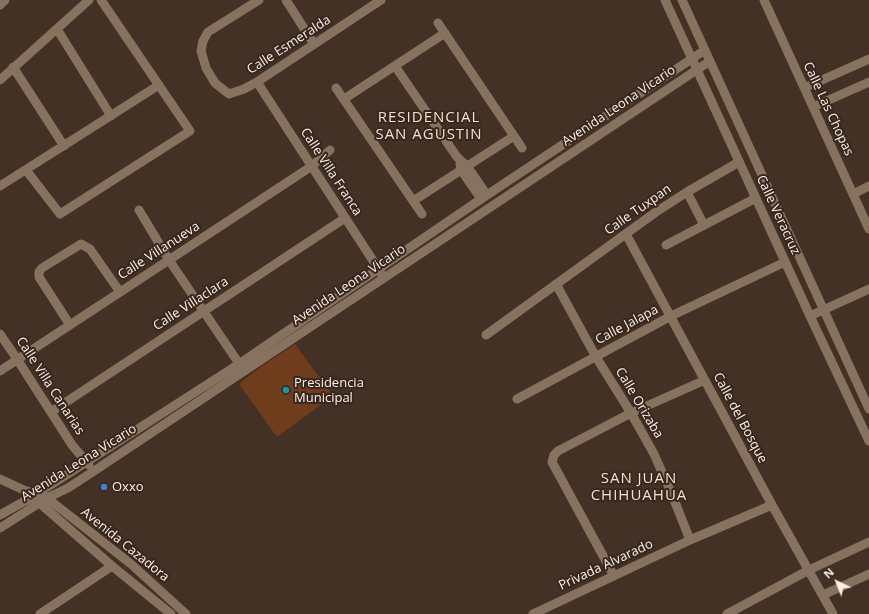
<!DOCTYPE html>
<html>
<head>
<meta charset="utf-8">
<style>
  body { margin:0 }
  #map { position:relative; width:869px; height:614px; overflow:hidden; background:#433126; font-family:"Open Sans",sans-serif }
  canvas { display:block }
  .north { position:absolute; left:817px; top:562px; width:40px; height:40px; -webkit-text-stroke:3px #38271c; paint-order:stroke; rotate:317deg; font-size:11px; font-weight:700; line-height:16px; text-align:center; color:#fbefe8 }
  .north::after { content:''; display:block; margin:auto; width:14px; height:18px; background:#fbefe8; clip-path:polygon(50% 0,100% 100%,50% 72%,0 100%) }
</style>
</head>
<body>
<div id="map">
<canvas width="869" height="614"></canvas>
<div class="north">N</div>
</div>
<script>
const c = document.querySelector('canvas').getContext('2d');
c.lineJoin = 'round';
function fill(path, color) { c.fillStyle = color; c.fill(path, 'evenodd'); }
const shape = rows => new Path2D(rows.map(r => 'M' + r).join(''));
function stroke(path, color, width, dash) { c.strokeStyle = color; c.lineWidth = width; c.lineCap = dash ? 'butt' : 'round'; c.setLineDash(dash || []); c.stroke(path); }
function drawText(font, color, halo, rows, align = 'center') {
  c.font = font + ' "Open Sans",sans-serif'; c.lineWidth = 4; c.setLineDash([]); c.textBaseline = 'middle'; c.strokeStyle = halo; c.fillStyle = color; for (const [text, x, y, turn = 0] of rows) {
    c.save(); c.translate(x, y); c.rotate((+turn || 0) * Math.PI / 180); c.textAlign = isNaN(turn) ? turn : align; if (halo) c.strokeText(text, 0, 0); c.fillText(text, 0, 0); c.restore();
  }
}
fill(shape([
  [295,344,333,396,277,437,239,384,262,366]
]), '#6f3d1b');
stroke(shape([
  [259,0,208,32,203,41,201,51,206,68,215,83,229,94,244,89,257,82,381,0],
  [286,0,314,44],
  [665,0,810,316,869,441],
  [682,0,869,409],
  [764,0,869,229],
  [0,5,5,0],
  [438,23,522,148],
  [57,29,111,116],
  [395,66,457,157,467,166,487,195],
  [13,67,64,146],
  [0,80,89,0],
  [257,82,381,273],
  [336,88,422,214],
  [804,88,869,59],
  [344,99,445,33],
  [813,107,869,82],
  [460,164,461,170,481,199],
  [26,170,60,214,190,131,101,0],
  [0,186,159,85],
  [687,192,704,225],
  [853,194,869,186],
  [413,201,514,136],
  [139,210,169,260,242,368],
  [626,234,772,505,833,614],
  [666,245,756,198],
  [556,284,596,357,631,413,654,454,673,497,690,540],
  [810,316,869,289],
  [70,325,39,277,39,272,42,268,81,244,90,249,120,292],
  [0,334,17,359,72,445,89,465],
  [486,335,656,212,687,192,739,162],
  [0,371,312,166,330,150],
  [517,399,671,316,785,262],
  [51,412,345,218],
  [0,479,26,491,38,493,47,498,131,564,186,614],
  [36,500,112,566,171,614],
  [0,515,32,497,239,364,487,195,705,50],
  [0,528,47,498,68,488,94,471,710,61],
  [614,576,552,462,554,455,558,451,631,413,705,380],
  [823,595,869,574],
  [40,614,112,566],
  [533,614,690,540,772,505],
  [727,614,809,570,869,542]
]), '#86725f', 9);
for (const [x, y, r, color] of [
  [286,390,4,"#0f9aa8"],
  [104,487,4,"#3f7fe0"]
]) { const dot = new Path2D(); dot.arc(x, y, r, 0, 2 * Math.PI); c.fillStyle = color; c.fill(dot); stroke(dot, '#38271c', 1.5); }
drawText('13px', '#fbefe8', '#38271c', [
  ["Calle Esmeralda",289,45,-33],
  ["Avenida Leona Vicario",619,106,-34],
  ["Calle Las Chopas",828,109,65],
  ["Calle Villa Franca",331,172,57],
  ["Calle Tuxpan",638,210,-35],
  ["Calle Veracruz",778,215,65],
  ["Calle Villanueva",159,251,-33],
  ["Avenida Leona Vicario",349,285,-34],
  ["Calle Villaclara",191,304,-33],
  ["Calle Jalapa",627,325,-28],
  ["Calle Villa Canarias",50,386,57],
  ["Calle Orizaba",639,403,59],
  ["Calle del Bosque",740,418,62],
  ["Avenida Leona Vicario",79,463,-32],
  ["Avenida Cazadora",125,545,39],
  ["Privada Alvarado",606,565,-25]
]);
drawText('13px', '#fbefe8', '#38271c', [
  ["Presidencia",294,383],
  ["Municipal",294,398],
  ["Oxxo",112,487]
], 'left');
c.letterSpacing = '1px';
drawText('15px', '#f5ded0', '#38271c', [
  ["RESIDENCIAL",429,118],
  ["SAN AGUSTIN",429,135],
  ["SAN JUAN",639,479],
  ["CHIHUAHUA",639,496]
]);
c.letterSpacing = '0px';
</script>
</body>
</html>
